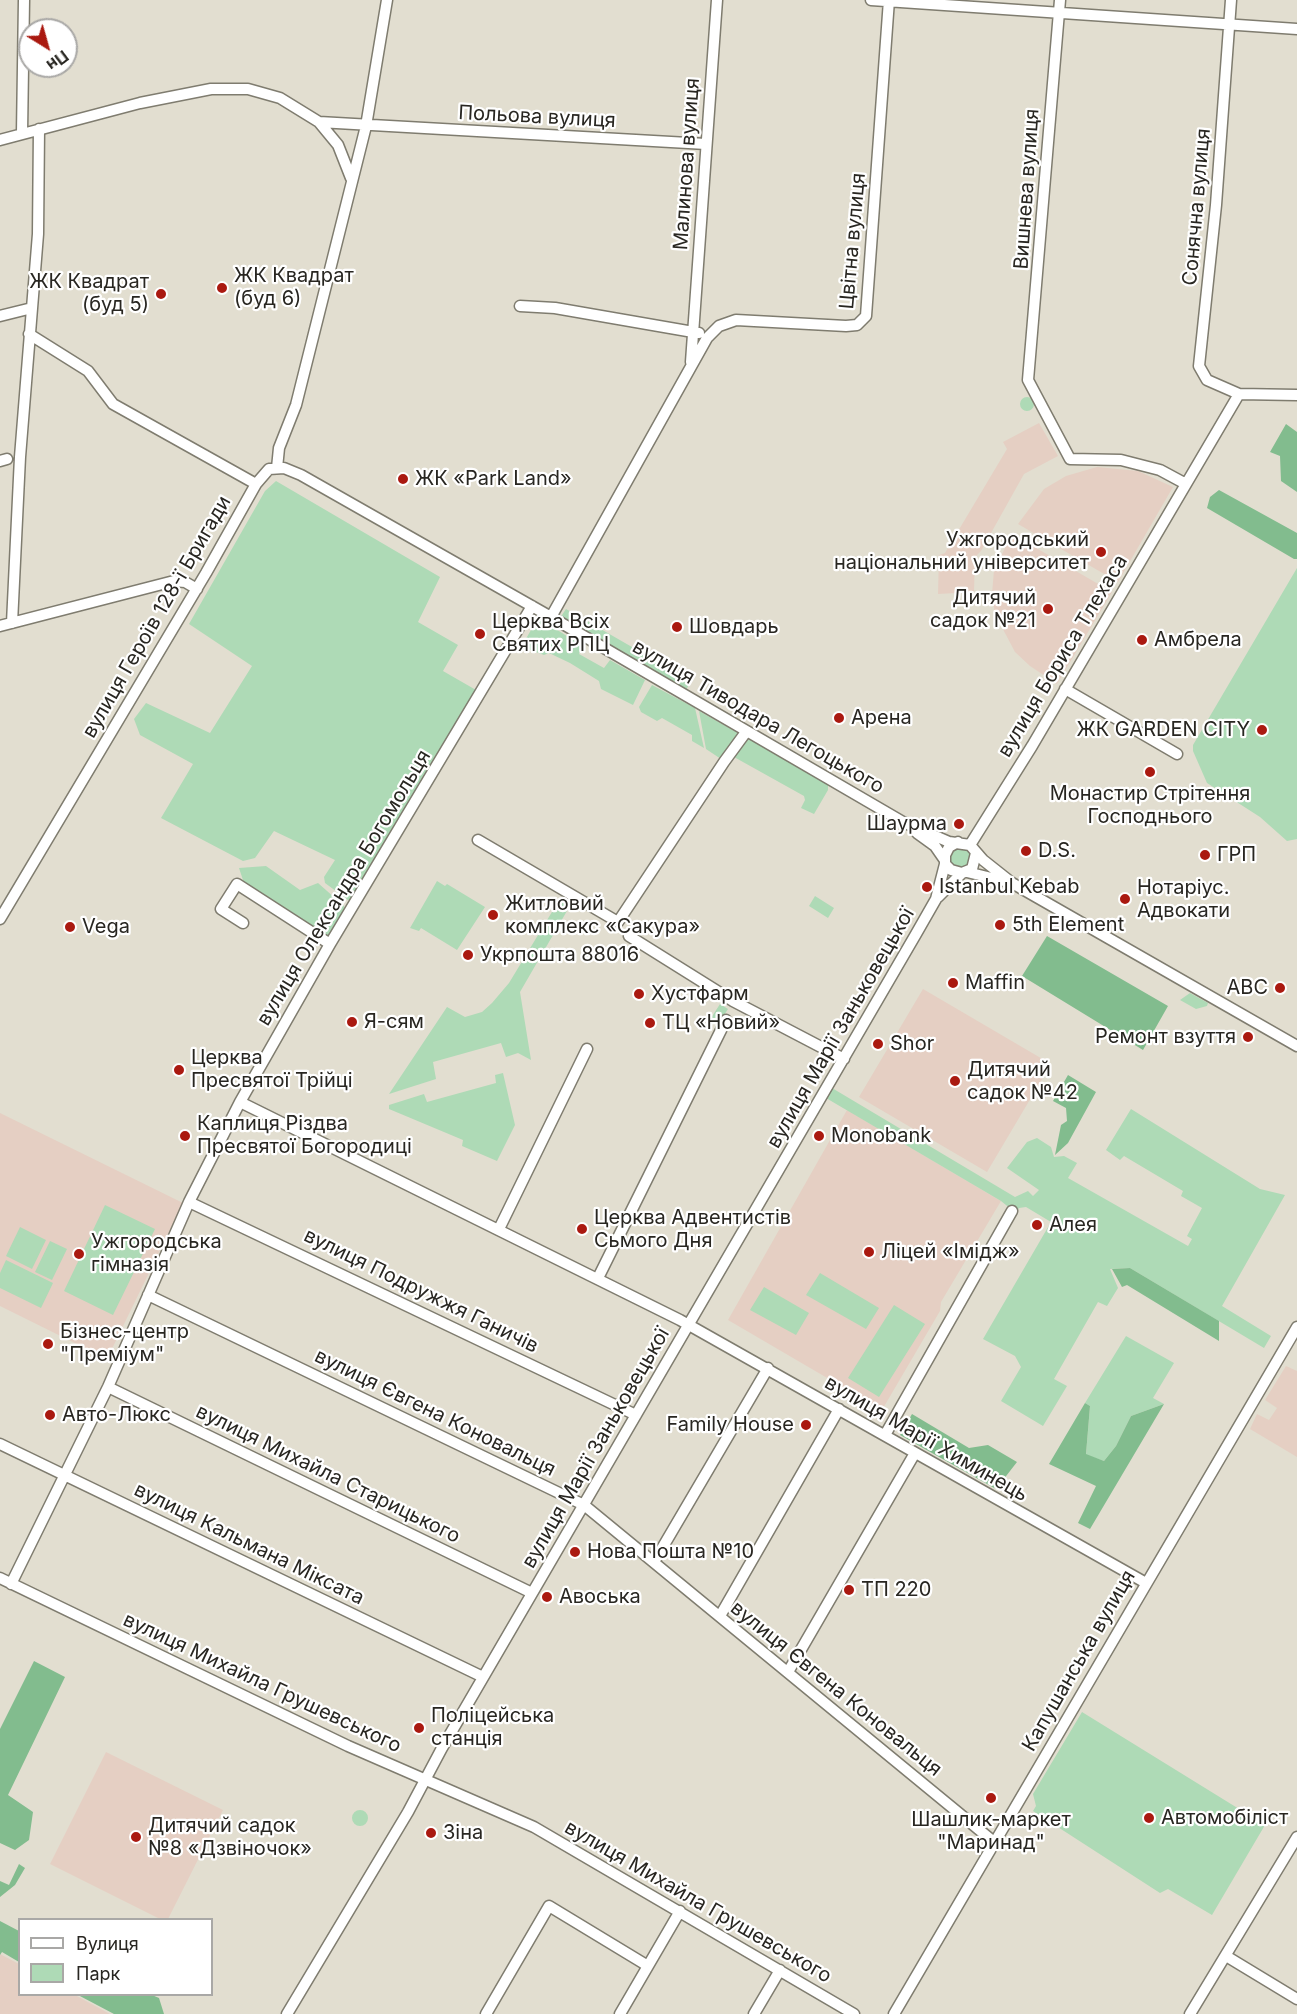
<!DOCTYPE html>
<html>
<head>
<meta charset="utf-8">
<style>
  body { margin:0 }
  #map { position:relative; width:1297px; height:2014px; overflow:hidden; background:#e2ded0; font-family:Inter,sans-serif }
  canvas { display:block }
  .legend { position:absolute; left:18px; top:1918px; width:195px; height:78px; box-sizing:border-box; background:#fff; border:2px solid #a9a8a6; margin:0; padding:8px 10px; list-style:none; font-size:18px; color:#282621 }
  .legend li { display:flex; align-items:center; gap:12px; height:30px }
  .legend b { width:30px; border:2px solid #a9a8a6 }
  .north { position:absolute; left:18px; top:18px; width:60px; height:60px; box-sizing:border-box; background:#fff; border:2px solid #a9a8a6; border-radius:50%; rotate:143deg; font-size:16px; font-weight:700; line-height:24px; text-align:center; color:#282621 }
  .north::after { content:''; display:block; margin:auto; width:21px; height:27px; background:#aa1910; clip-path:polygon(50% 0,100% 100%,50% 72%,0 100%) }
</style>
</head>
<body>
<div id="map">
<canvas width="1297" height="2014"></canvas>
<ul class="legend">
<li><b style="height:8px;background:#fff"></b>Вулиця</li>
<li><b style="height:16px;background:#aedab6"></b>Парк</li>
</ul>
<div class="north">Пн</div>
</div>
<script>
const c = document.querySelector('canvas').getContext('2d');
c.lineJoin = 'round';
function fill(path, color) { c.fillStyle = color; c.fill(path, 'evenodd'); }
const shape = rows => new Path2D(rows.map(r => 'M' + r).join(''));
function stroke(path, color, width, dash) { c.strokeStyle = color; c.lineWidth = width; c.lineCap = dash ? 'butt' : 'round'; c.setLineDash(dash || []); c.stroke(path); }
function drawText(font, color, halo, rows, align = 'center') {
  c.font = font + ' Inter,sans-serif'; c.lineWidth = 4.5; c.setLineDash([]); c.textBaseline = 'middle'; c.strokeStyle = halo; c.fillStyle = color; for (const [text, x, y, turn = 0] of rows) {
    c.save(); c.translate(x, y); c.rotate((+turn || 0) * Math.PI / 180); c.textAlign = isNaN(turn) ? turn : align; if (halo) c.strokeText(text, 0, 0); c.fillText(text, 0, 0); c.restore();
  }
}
fill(shape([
  [1039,423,1058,456,1024,474,981,551,975,557,974,592,938,594,939,555,945,553,1007,449,1003,442],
  [1097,467,1138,471,1173,487,1118,582,1018,524,1044,489,1066,476],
  [1012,534,1112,592,1057,684,1030,666,1015,652,995,614,992,594,994,570],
  [923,989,1051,1064,987,1172,859,1097],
  [847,1110,1001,1201,941,1302,940,1311,882,1410,728,1320],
  [0,1113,183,1203,107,1359,0,1306],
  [1286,1366,1297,1371,1297,1457,1250,1429,1257,1414,1269,1420,1277,1408,1265,1400],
  [106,1752,223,1810,168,1919,160,1919,50,1864],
  [0,1954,19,1964,20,1994,75,1995,110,2014,0,2014]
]), '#e5cfc3');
fill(shape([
  '1020 404a7 7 0 1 1 14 0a7 7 0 1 1-14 0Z',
  [276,481,440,577,418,622,458,645,443,671,476,690,352,900,348,900,325,883,324,877,335,860,274,831,255,858,243,861,161,818,193,764,140,735,134,719,146,703,210,733,252,666,189,624,265,491],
  [1297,568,1297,839,1287,841,1260,817,1207,783,1193,751,1193,745],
  [566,609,691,681,686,690,560,618],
  [538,618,583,646,579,654,604,668,610,660,645,680,633,705,601,689,599,681,570,663,549,653,544,655,525,648,524,642],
  [652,685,695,708,704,748,692,741,692,735,662,718,657,721,641,712,639,707],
  [699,711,738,733,721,759,706,749],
  [750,739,828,784,828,790,814,814,801,808,805,800,804,796,734,757,745,741],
  '949 858a11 11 0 1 1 22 0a11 11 0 1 1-22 0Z',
  [266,866,300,890,318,883,344,906,344,911,328,938,244,883,239,868],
  [437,881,445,886,447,884,485,907,457,950,421,928,419,931,410,928],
  [815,896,834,908,828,918,809,906],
  [561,897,571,904,520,992,531,1060,518,1053,506,1057,501,1043,433,1062,436,1079,389,1094,447,1007,465,1017,482,1012,492,1003,509,983],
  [1190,993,1208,1003,1207,1006,1196,1009,1180,1000],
  [720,1004,728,1009,719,1023,711,1018],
  [503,1073,515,1125,497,1161,462,1146,463,1140,389,1109,389,1105,424,1094,427,1102,496,1083,495,1075],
  [832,1088,1015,1197,1028,1191,1033,1196,1039,1190,1007,1168,1027,1142,1037,1138,1051,1147,1054,1157,1064,1156,1077,1163,1068,1178,1188,1246,1192,1239,1187,1236,1202,1208,1181,1196,1183,1191,1124,1156,1120,1160,1106,1150,1131,1109,1260,1189,1285,1195,1222,1306,1271,1336,1264,1348,1130,1268,1110,1269,1118,1288,1107,1306,1098,1302,1054,1379,1067,1386,1043,1426,1001,1401,1021,1367,1015,1356,983,1339,1051,1222,1026,1207,1019,1208,1016,1213,1001,1201,826,1098],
  [105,1205,155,1229,113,1315,64,1291],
  [20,1227,46,1240,32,1269,6,1256],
  [50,1241,67,1249,52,1280,35,1272],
  [6,1260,53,1283,41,1308,0,1288,0,1273],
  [820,1273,879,1308,866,1329,806,1295],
  [764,1287,809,1313,796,1335,750,1310],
  [894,1305,925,1324,879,1397,848,1378],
  [1126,1336,1174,1363,1153,1398,1164,1404,1131,1416,1116,1446,1104,1461,1086,1455,1090,1406,1085,1403],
  [1082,1712,1265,1825,1212,1915,1168,1889,1160,1893,1033,1811,1036,1806,1033,1794],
  '352 1818a8 8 0 1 1 16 0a8 8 0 1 1-16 0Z'
]), '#aedab6');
fill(shape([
  [1286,424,1297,432,1297,492,1281,481,1280,456,1270,452],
  [1219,490,1297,533,1297,559,1294,559,1207,508,1210,497],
  [1047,936,1168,1006,1143,1050,1022,976],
  [1068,1075,1096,1092,1068,1143,1055,1155,1061,1125,1067,1121,1066,1108,1053,1101],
  [1130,1268,1219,1321,1219,1341,1127,1285,1122,1287,1112,1269],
  [1085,1403,1090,1406,1086,1454,1104,1461,1116,1446,1131,1416,1164,1404,1090,1529,1078,1523,1096,1486,1049,1464],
  [912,1414,969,1448,988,1445,1017,1462,996,1489,900,1435],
  [34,1661,65,1677,8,1795,33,1812,29,1840,15,1850,0,1843,0,1729],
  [19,1864,25,1868,15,1885,0,1897,0,1881,9,1885],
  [0,1921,19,1931,19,1962,2,1952,0,1955],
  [78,1995,152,1995,159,1998,164,2014,114,2014]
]), '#82bc8e');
const minor = shape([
  [871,0,1297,29],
  [1060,0,1028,380,1070,459,1121,460,1160,470,1186,484],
  [1231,0,1216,205,1199,366,1207,380,1239,394,1297,395],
  [319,122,706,144],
  [22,133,24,0],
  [0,140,140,103,211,89,248,89,280,98,319,122,338,145,351,178],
  [520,306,555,308,699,333],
  [0,316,32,308],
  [29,334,88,371,113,404,256,484],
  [691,362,717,0],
  [0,461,7,459],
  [277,468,279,448,296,405,366,126,387,0],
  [551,617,707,338,719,326,736,320,846,326,857,325,866,316,889,0],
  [12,623,20,457,38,234,39,129],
  [0,626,174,581,185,582,197,589],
  [1065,689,1177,754],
  [917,833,935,846,944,859],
  [478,840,618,922,724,762,746,732],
  [958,842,949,847,945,855,945,864,951,870,962,873,972,869,976,853],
  [970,845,1032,746,1239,394],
  [967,872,1008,882],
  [938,897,962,873],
  [0,919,206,573,256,484,269,469,284,468,301,475,551,617,903,822,949,842,970,845,983,860,1012,883,1297,1046],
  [243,923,221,909,237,884,330,944],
  [629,936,733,1001,844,1059],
  [240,1102,680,1320,1146,1583],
  [189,1202,636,1415],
  [499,1229,587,1049],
  [598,1278,726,1020],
  [148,1295,584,1505,994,1842],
  [108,1387,532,1593],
  [885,1435,1012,1211],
  [0,1444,483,1677],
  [654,1562,768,1368],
  [0,1578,348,1746,534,1827,854,2014],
  [11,1584,108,1387,189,1202,240,1102,330,944,532,606],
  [720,1616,839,1409],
  [788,1672,915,1453],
  [1226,1956,1297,1999],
  [287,2014,408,1812,442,1748,916,934,936,899,945,864],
  [486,2014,549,1906,648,1966],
  [620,2014,680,1911],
  [754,2014,780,1970],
  [894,2014,1297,1327],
  [1190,2014,1297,1837]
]);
stroke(minor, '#7f7c6f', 13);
stroke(minor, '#fff', 10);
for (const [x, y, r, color] of [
  [222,288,6,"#aa1910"],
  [161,294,6,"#aa1910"],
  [403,479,6,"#aa1910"],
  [1101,552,6,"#aa1910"],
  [1048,609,6,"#aa1910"],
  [677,627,6,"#aa1910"],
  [480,634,6,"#aa1910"],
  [1142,640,6,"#aa1910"],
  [839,718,6,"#aa1910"],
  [1262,730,6,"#aa1910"],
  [1150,772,6,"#aa1910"],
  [959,824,6,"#aa1910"],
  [1026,851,6,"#aa1910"],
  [1205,855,6,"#aa1910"],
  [927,887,6,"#aa1910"],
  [1125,899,6,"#aa1910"],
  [493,915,6,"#aa1910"],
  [1000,925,6,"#aa1910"],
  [70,927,6,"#aa1910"],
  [468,955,6,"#aa1910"],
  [953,983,6,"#aa1910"],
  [1280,988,6,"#aa1910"],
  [639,994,6,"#aa1910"],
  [352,1022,6,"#aa1910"],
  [650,1023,6,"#aa1910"],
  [1248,1037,6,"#aa1910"],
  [878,1044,6,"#aa1910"],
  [179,1070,6,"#aa1910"],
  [955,1081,6,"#aa1910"],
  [185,1136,6,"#aa1910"],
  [819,1136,6,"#aa1910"],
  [1037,1225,6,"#aa1910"],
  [582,1229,6,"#aa1910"],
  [869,1252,6,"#aa1910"],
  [79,1254,6,"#aa1910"],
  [48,1344,6,"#aa1910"],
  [50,1415,6,"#aa1910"],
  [806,1425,6,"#aa1910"],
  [575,1552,6,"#aa1910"],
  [849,1590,6,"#aa1910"],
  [547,1597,6,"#aa1910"],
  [419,1728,6,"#aa1910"],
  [991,1798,6,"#aa1910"],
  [1149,1818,6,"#aa1910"],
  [431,1833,6,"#aa1910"],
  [136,1837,6,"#aa1910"]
]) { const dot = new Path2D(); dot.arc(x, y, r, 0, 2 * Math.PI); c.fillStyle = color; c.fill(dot); stroke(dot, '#fff', 2); }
drawText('20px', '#282621', '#fff', [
  ["Польова вулиця",537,117,3],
  ["Малинова вулиця",687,164,-86],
  ["Вишнева вулиця",1027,189,-86],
  ["Сонячна вулиця",1197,207,-85],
  ["Цвітна вулиця",853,241,-85],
  ["вулиця Героїв 128-ї Бригади",157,617,-60],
  ["вулиця Бориса Тлехаса",1063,656,-59],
  ["вулиця Тиводара Легоцького",758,717,30],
  ["вулиця Олександра Богомольця",344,888,-59],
  ["вулиця Марії Заньковецької",841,1028,-60],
  ["вулиця Подружжя Ганичів",421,1291,26],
  ["вулиця Євгена Коновальця",435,1413,26],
  ["вулиця Марії Химинець",926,1439,30],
  ["вулиця Марії Заньковецької",596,1448,-60],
  ["вулиця Михайла Старицького",328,1474,26],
  ["вулиця Кальмана Міксата",249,1544,26],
  ["Капушанська вулиця",1079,1661,-60],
  ["вулиця Михайла Грушевського",262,1683,25],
  ["вулиця Євгена Коновальця",836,1689,39],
  ["вулиця Михайла Грушевського",698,1902,30]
]);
drawText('20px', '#282621', '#fff', [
  ["ЖК Квадрат",234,276],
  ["(буд 6)",234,299],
  ["ЖК Квадрат",149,282,"right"],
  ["(буд 5)",149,305,"right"],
  ["ЖК «Park Land»",415,479],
  ["Ужгородський",1089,540,"right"],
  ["національний університет",1089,563,"right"],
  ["Дитячий",1036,598,"right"],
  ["садок №21",1036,621,"right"],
  ["Церква Всіх",492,622],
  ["Святих РПЦ",492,645],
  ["Шовдарь",689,627],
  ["Амбрела",1154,640],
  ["Арена",851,718],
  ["ЖК GARDEN CITY",1250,730,"right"],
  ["Монастир Стрітення",1150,794,"center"],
  ["Господнього",1150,817,"center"],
  ["Шаурма",947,824,"right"],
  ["D.S.",1038,851],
  ["ГРП",1217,855],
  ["Istanbul Kebab",939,887],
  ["Нотаріус.",1137,888],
  ["Адвокати",1137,911],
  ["Житловий",505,904],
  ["комплекс «Сакура»",505,927],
  ["5th Element",1012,925],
  ["Vega",82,927],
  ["Укрпошта 88016",480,955],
  ["Maffin",965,983],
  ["ABC",1268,988,"right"],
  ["Хустфарм",651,994],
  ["Я-сям",364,1022],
  ["ТЦ «Новий»",662,1023],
  ["Ремонт взуття",1236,1037,"right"],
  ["Shor",890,1044],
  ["Церква",191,1058],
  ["Пресвятої Трійці",191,1081],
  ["Дитячий",967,1070],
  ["садок №42",967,1093],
  ["Каплиця Різдва",197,1124],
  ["Пресвятої Богородиці",197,1147],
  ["Monobank",831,1136],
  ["Церква Адвентистів",594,1218],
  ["Сьмого Дня",594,1241],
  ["Алея",1049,1225],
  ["Ужгородська",91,1242],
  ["гімназія",91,1265],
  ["Ліцей «Імідж»",881,1252],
  ["Бізнес-центр",60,1332],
  ["\"Преміум\"",60,1355],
  ["Авто-Люкс",62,1415],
  ["Family House",794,1425,"right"],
  ["Нова Пошта №10",587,1552],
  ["ТП 220",861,1590],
  ["Авоська",559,1597],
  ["Поліцейська",431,1716],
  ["станція",431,1739],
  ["Автомобіліст",1161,1818],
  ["Шашлик-маркет",991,1820,"center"],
  ["\"Маринад\"",991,1843,"center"],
  ["Дитячий садок",148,1826],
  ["№8 «Дзвіночок»",148,1849],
  ["Зіна",443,1833]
], 'left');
</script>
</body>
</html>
